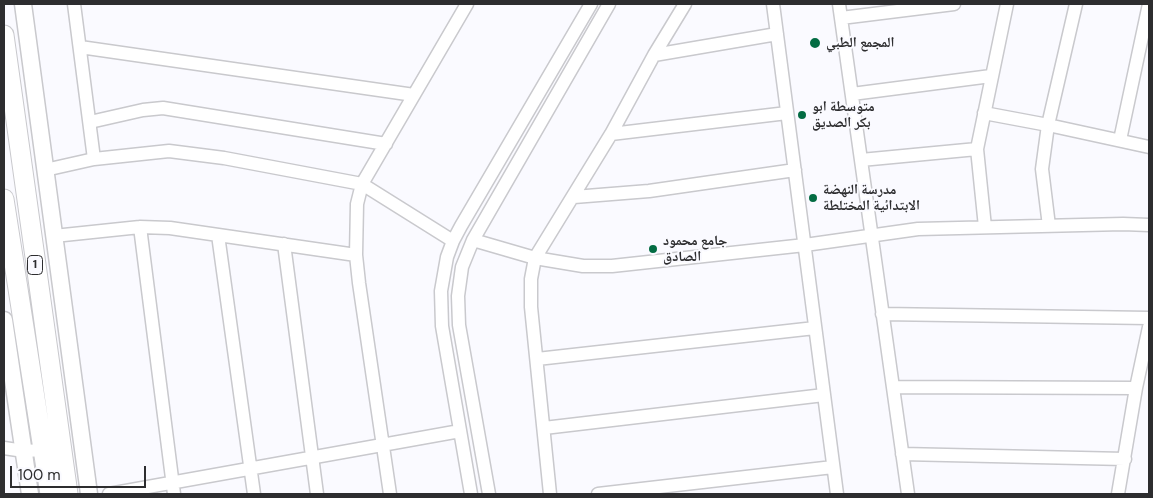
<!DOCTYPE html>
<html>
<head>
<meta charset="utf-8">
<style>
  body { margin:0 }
  #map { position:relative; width:1153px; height:498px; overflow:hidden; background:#fafaff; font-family:"DM Sans",sans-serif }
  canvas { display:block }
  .frame { position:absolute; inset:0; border:5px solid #2d2d2f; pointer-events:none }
  .scale { position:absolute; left:10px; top:466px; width:136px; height:22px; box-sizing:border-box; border:2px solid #2d2d2f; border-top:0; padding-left:6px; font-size:15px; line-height:18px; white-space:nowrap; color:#2d2d2f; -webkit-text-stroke:4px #fafaff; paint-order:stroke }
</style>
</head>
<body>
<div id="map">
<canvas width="1153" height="498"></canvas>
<div class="frame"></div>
<div class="scale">100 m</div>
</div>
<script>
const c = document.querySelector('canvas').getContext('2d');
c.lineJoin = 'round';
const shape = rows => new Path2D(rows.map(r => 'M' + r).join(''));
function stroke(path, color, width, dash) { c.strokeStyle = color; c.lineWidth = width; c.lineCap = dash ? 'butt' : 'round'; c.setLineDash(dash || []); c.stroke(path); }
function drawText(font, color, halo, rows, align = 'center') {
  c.font = font + ' "DM Sans","Noto Naskh Arabic",sans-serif'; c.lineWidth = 4; c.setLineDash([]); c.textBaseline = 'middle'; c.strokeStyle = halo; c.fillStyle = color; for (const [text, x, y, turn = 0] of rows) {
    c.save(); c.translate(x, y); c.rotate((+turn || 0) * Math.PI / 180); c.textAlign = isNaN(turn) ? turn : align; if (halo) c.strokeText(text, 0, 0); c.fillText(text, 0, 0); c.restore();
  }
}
const minor = shape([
  [74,4,94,159],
  [773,4,837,494],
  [839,4,908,494],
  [841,18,954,4],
  [80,47,414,95],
  [654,55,777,34],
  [852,94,991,76],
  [984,113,1048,125,1149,147],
  [90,122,143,110,163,108,386,144],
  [611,134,787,113],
  [1120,140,1149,4],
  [861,160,977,149],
  [45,170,94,159,169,151,224,158,362,184,453,241],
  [574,197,649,191,795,170],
  [1049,226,1042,169,1048,125,1076,4],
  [140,227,174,494],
  [985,227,977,149,1007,4],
  [218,235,254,494],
  [54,236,140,227,170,228,356,255],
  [473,240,535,258,583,266,612,266,805,245,918,229,1123,224,1149,225],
  [284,244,317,494],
  [882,314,1149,318],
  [537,359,815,328],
  [893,387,1136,388],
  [544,428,824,395],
  [4,448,24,451,44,450],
  [902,454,1125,459],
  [109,494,460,431],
  [390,494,359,283,356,255,357,204,362,184,467,4],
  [471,494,442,326,441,291,447,257,453,241,461,226,591,4],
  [489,494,459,325,458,296,462,267,473,240,609,4],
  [550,494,531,307,531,279,535,258,611,134,654,55,685,4],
  [598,494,833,467],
  [1118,494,1136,388,1149,327]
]);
const major = shape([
  [23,4,89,494],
  [4,320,30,494]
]);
const highway = shape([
  [4,35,68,494],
  [4,199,50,494]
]);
stroke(minor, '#c9c9cd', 15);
stroke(major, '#c9c9cd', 19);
stroke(highway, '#c9c9cd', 21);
stroke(minor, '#fff', 12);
stroke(major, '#fff', 16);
stroke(highway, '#fff', 19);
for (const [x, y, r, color] of [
  [815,43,6,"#036c43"],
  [802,115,5,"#036c43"],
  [813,198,5,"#036c43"],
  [653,249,5,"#036c43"]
]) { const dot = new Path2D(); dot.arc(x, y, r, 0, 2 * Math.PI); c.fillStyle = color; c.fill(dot); stroke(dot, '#fafaff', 2); }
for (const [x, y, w] of [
  [35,265,15]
]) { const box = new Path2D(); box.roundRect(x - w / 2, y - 9.5, w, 19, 4); c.fillStyle = '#fafaff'; c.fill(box); stroke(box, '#2d2d2f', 1); }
drawText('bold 12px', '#2d2d2f', null, [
  ["1",35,265]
]);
drawText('bold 14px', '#2d2d2f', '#fafaff', [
  ["المجمع الطبي",826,43],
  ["متوسطة ابو",812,107],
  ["بكر الصديق",812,123],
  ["مدرسة النهضة",823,190],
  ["الابتدائية المختلطة",823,206],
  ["جامع محمود",663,241],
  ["الصادق",663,257]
], 'left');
</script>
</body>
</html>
